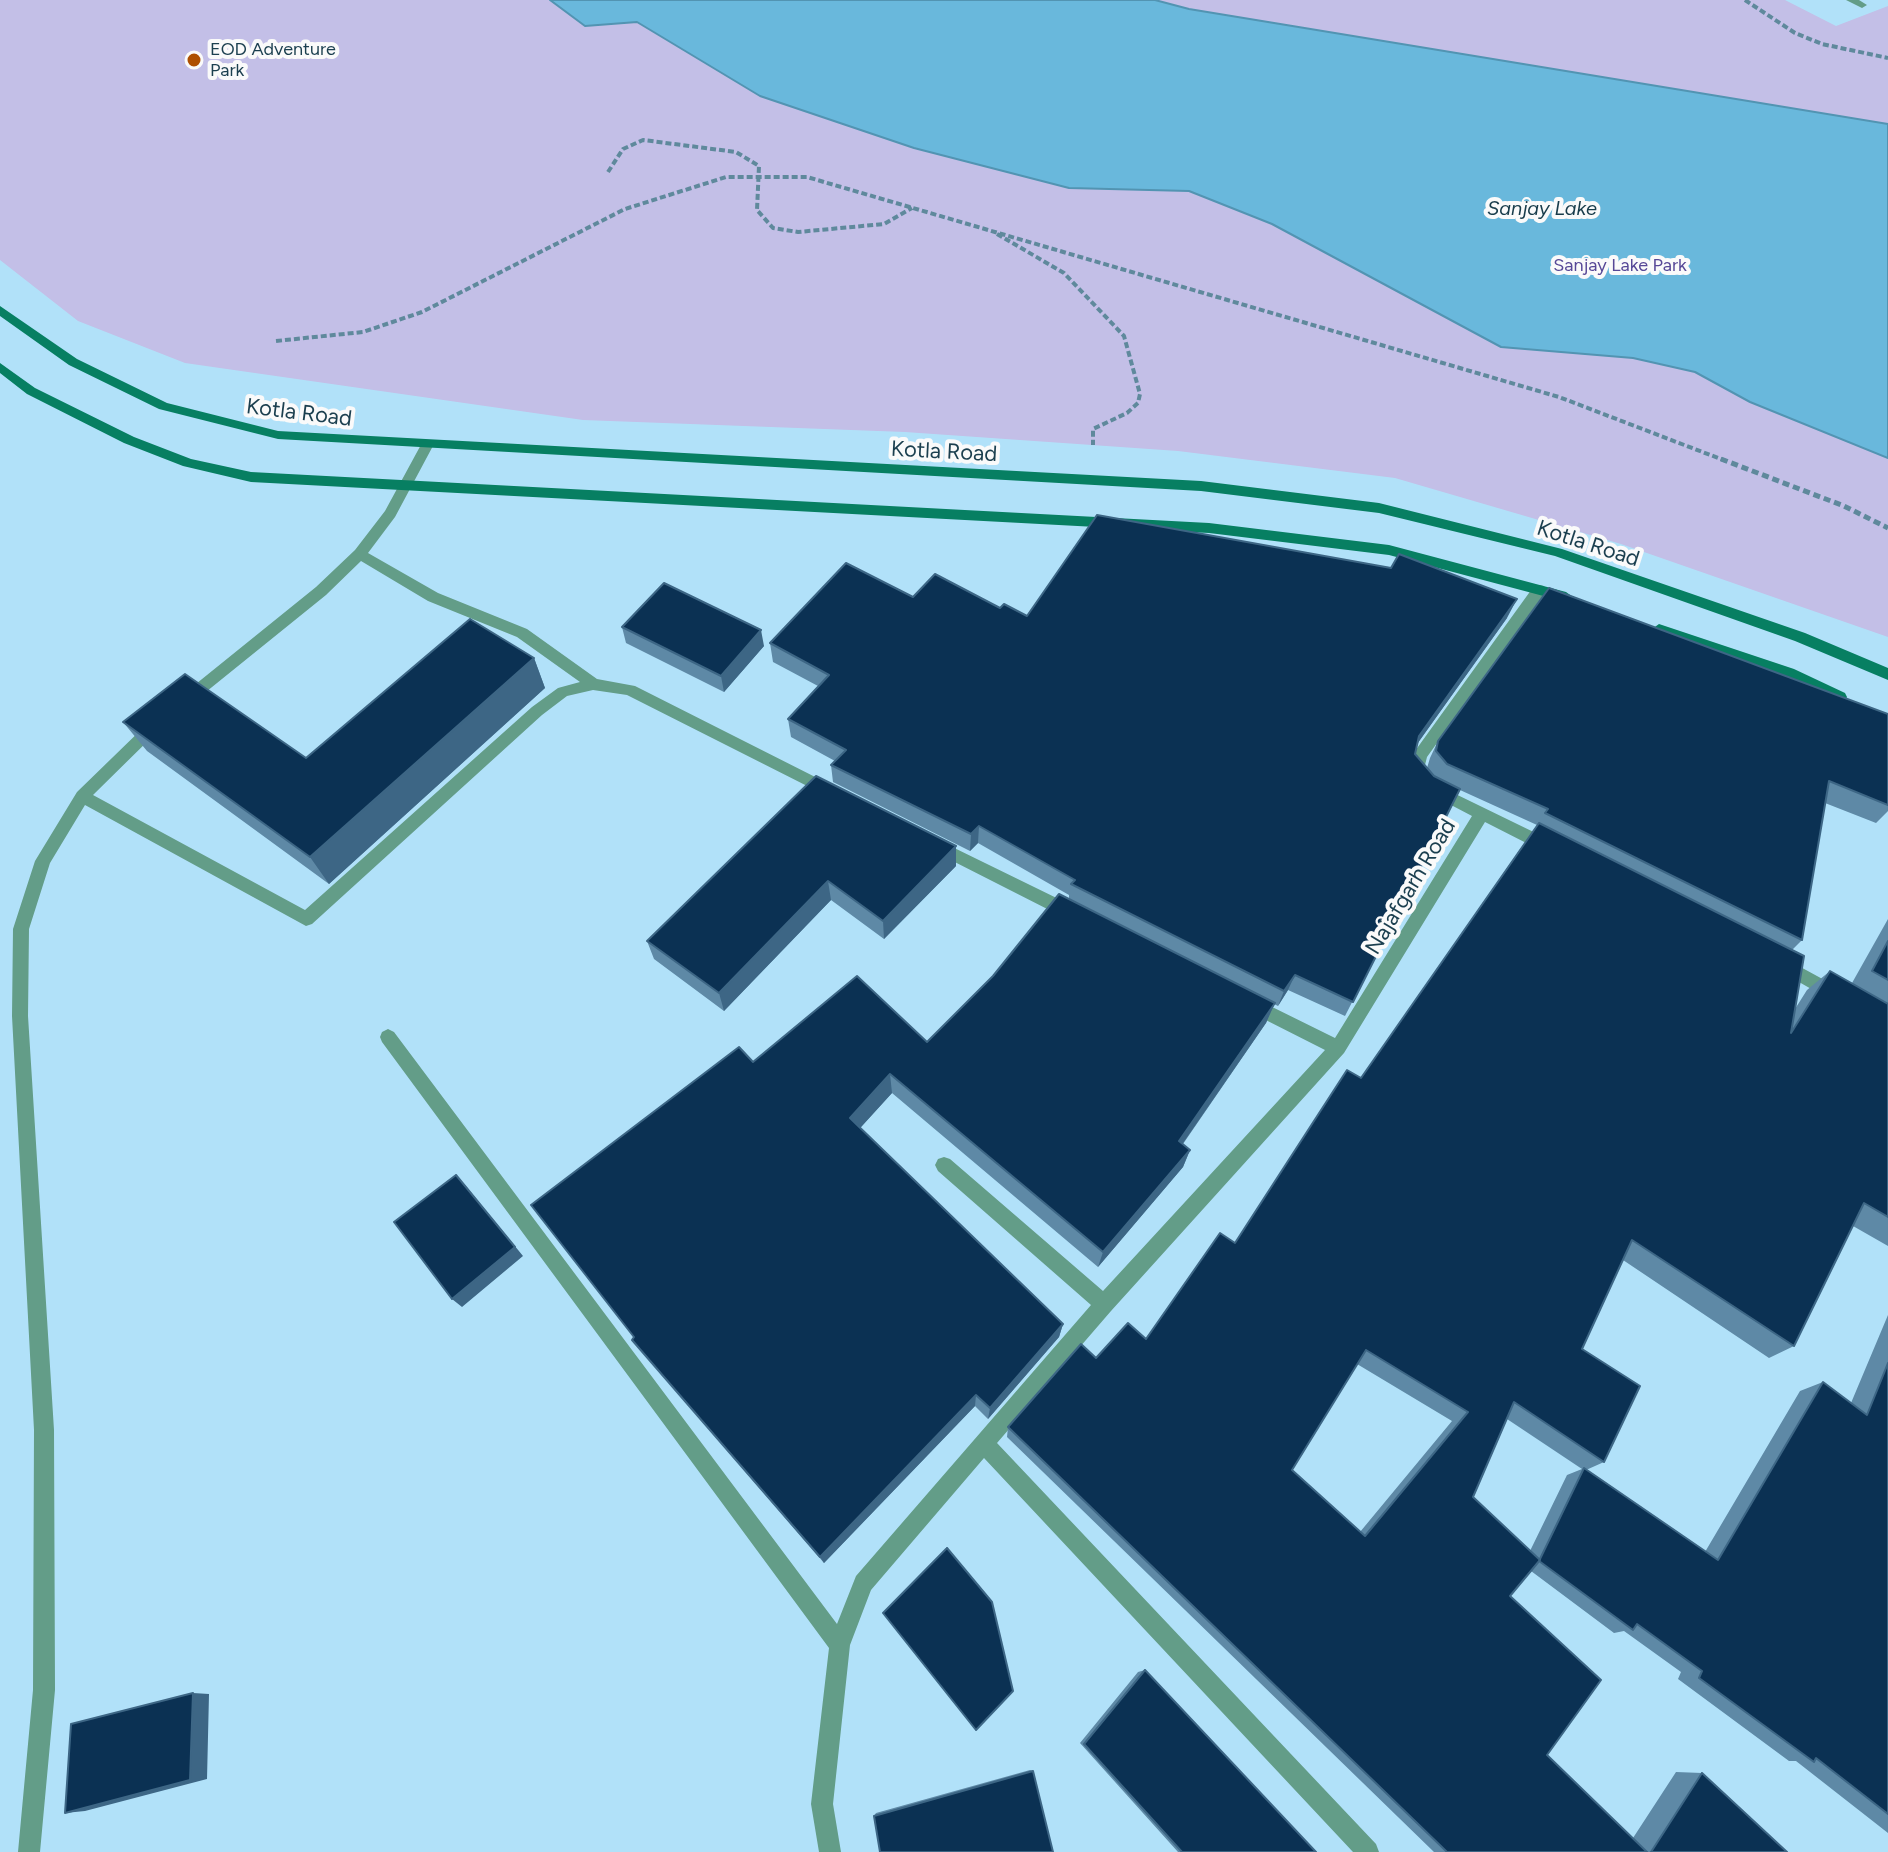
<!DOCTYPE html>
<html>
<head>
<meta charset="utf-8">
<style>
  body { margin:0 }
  canvas { display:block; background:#b1e1f9 }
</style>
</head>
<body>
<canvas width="1888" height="1852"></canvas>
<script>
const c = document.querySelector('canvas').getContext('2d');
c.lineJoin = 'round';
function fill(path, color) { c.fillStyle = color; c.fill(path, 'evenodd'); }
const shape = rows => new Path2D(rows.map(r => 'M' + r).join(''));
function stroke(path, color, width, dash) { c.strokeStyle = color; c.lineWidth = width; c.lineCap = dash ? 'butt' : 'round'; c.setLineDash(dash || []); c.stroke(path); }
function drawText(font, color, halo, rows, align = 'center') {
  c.font = font + ' Figtree,sans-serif'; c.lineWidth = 8; c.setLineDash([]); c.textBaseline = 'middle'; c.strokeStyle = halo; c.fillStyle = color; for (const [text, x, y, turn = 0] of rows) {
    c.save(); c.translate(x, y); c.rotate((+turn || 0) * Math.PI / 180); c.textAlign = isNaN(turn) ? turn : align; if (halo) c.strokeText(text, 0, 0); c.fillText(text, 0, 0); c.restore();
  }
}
fill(shape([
  [0,0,1785,0,1836,26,1888,6,1888,637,1621,544,1395,478,1178,451,905,432,583,420,185,363,78,321,0,260]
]), '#c3bfe7');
const water = shape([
  [550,0,1155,0,1189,9,1888,124,1888,458,1750,402,1695,372,1633,358,1501,347,1272,224,1189,191,1069,188,914,148,760,96,637,22,585,26,550,0]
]);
fill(water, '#69b8dc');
stroke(water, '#5294b2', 2);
stroke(shape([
  [1745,0,1795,33,1822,44,1888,58],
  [608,172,623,149,643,140,736,152,759,166,757,210,773,228,798,232,884,224,912,208],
  [997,234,1064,273,1124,336,1140,394,1138,403,1127,413,1093,429,1093,445],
  [276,341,363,332,422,312,625,209,726,177,807,177,1559,397,1726,461]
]), '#5f899c', 4, [6, 3]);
stroke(shape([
  [1721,459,1844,506,1888,528]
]), '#5f899c', 5, [7, 4]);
fill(shape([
  [1846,0,1859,0,1867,5,1862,8,1846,0],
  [428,440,434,444,395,517,368,553,438,593,527,629,597,679,635,686,835,787,838,791,835,795,825,795,627,695,593,690,567,696,542,715,312,924,306,926,85,805,50,863,29,929,28,1016,54,1430,55,1690,40,1852,18,1852,33,1690,34,1430,12,1016,13,929,35,861,77,792,148,723,158,723,160,727,158,731,93,795,305,910,532,707,558,688,580,682,517,637,428,601,361,561,326,595,191,704,181,704,179,700,181,696,316,587,355,550,385,511,423,441,428,440],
  [1539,585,1544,586,1546,590,1544,594,1427,757,1424,769,1427,775,1425,779,1415,779,1409,770,1415,751,1534,586,1539,585],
  [1437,785,1550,840,1553,845,1550,850,1540,850,1485,822,1344,1053,1111,1311,997,1443,1376,1844,1379,1852,1353,1852,984,1458,871,1590,850,1645,833,1804,841,1852,819,1852,811,1804,829,1648,382,1042,380,1037,382,1032,388,1029,394,1032,837,1624,856,1576,1091,1305,938,1171,935,1165,938,1159,944,1157,950,1159,1103,1291,1325,1050,1244,1009,1242,1004,1244,999,1250,997,1256,999,1335,1038,1472,816,1432,795,1429,791,1437,785],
  [940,841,1075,907,1077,912,1075,917,1069,919,1063,917,935,852,932,847,935,842,940,841],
  [1784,958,1839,988,1841,993,1839,998,1833,1000,1827,998,1778,970,1776,965,1778,960,1784,958]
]), '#639d88');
fill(shape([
  [0,306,77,359,167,403,278,431,1201,481,1379,503,1562,549,1805,633,1888,668,1888,680,1795,641,1555,556,1379,513,1201,491,278,439,159,409,69,365,0,316,0,306],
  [0,363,35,388,134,437,191,459,251,472,1209,523,1389,545,1566,592,1573,597,1566,602,1389,555,1209,533,251,482,183,466,124,443,27,394,0,373,0,363],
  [1659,624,1794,669,1845,693,1847,697,1845,701,1835,701,1784,677,1654,633,1652,629,1659,624]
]), '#077f62');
fill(shape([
  [913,597,1000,608,1027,616,1507,618,1417,744,1415,754,1427,768,1430,758,1438,741,1888,714,1888,811,1876,823,1825,803,1802,940,1792,950,1795,1009,1807,990,1830,971,1852,983,1888,919,1888,1246,1853,1226,1794,1346,1769,1358,1623,1260,1582,1349,1604,1462,1586,1470,1705,1552,1800,1391,1823,1382,1851,1403,1888,1315,1888,1833,1796,1761,1789,1761,1678,1679,1681,1672,1624,1631,1614,1633,1531,1571,1510,1596,1547,1755,1633,1838,1676,1772,1702,1773,1787,1852,1434,1852,1007,1437,1008,1427,1096,1358,1146,1339,1235,1243,1361,1078,1537,825,1460,790,1345,1016,1288,990,1278,1006,1274,1004,1266,1023,1183,1144,1190,1150,1183,1167,1098,1267,892,1093,860,1128,1063,1324,1059,1337,988,1419,975,1406,824,1563,632,1340,634,1337,753,1062,927,1042,1069,899,1069,895,978,843,970,851,833,782,831,765,835,761,791,737,788,719,818,686,773,662,770,643],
  [1357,1364,1452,1421,1360,1532,1292,1470],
  [1507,1419,1582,1469,1567,1475,1530,1551,1473,1497],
  [622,627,764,646,724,692,626,643],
  [534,658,545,688,329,884,147,751,123,722,306,758],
  [816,776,956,846,956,866,884,939,831,900,724,1011,654,959,647,941],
  [1145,1670,1316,1852,1178,1852,1080,1743,1138,1672],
  [1030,1770,1033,1771,874,1816,876,1813]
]), '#5e89a6');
fill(shape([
  [1517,599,1507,618,1410,754,1419,736],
  [761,630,764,646,724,692,721,676],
  [534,658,545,688,329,884,310,857],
  [979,826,978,843,970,851,971,834],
  [956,846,956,866,884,939,883,921],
  [828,881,831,900,724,1011,719,993],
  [1295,975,1288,990,1278,1006,1284,991],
  [1275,1003,1266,1023,1172,1159,1179,1141],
  [890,1074,892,1093,852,1137,850,1118],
  [1190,1150,1183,1167,1098,1267,1103,1252],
  [465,1185,523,1256,462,1307,452,1299],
  [1063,1324,1059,1337,988,1419,990,1408],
  [976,1395,975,1406,824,1563,820,1557],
  [193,1693,209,1694,207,1779,85,1811,65,1813]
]), '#3d6685');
const building = shape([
  [1097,515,1391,568,1399,554,1517,599,1419,736,1415,754,1434,776,1460,789,1353,1002,1295,975,1284,991,1071,884,1075,880,979,826,971,834,831,765,846,750,788,719,829,675,770,643,846,563,913,597,935,574,1000,608,1004,604,1027,616,1097,515],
  [664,583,761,630,721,676,622,627,664,583],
  [1549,588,1888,714,1888,805,1829,781,1802,940,1545,813,1548,809,1447,764,1436,751,1438,741,1549,588],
  [470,619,534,658,310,857,123,722,185,674,306,758,470,619],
  [816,776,956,846,883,921,828,881,719,993,647,941,816,776],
  [1539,823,1804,956,1791,1033,1830,971,1888,1004,1888,1217,1864,1203,1794,1346,1632,1240,1582,1349,1640,1386,1604,1462,1514,1402,1473,1497,1540,1560,1510,1596,1601,1680,1547,1755,1647,1852,1447,1852,1008,1427,1081,1344,1096,1358,1128,1323,1146,1339,1220,1233,1235,1243,1347,1070,1361,1078,1539,823],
  [1366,1350,1468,1412,1365,1536,1292,1470,1366,1350],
  [1059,894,1275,1003,1179,1141,1190,1150,1103,1252,890,1074,850,1118,1063,1324,990,1408,976,1395,820,1557,632,1340,634,1337,531,1205,739,1047,753,1062,857,976,927,1042,993,976,1059,894],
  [1888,941,1888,980,1872,971,1888,941],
  [456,1175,515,1247,452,1299,394,1222,456,1175],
  [1888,1363,1888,1814,1816,1758,1814,1762,1699,1678,1702,1671,1637,1624,1633,1630,1539,1561,1584,1468,1718,1560,1823,1382,1867,1415,1888,1363],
  [947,1548,992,1602,1013,1691,976,1730,883,1613,947,1548],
  [1145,1670,1316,1852,1182,1852,1084,1744,1145,1670],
  [193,1693,190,1780,65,1813,71,1724,193,1693],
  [1033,1771,1053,1852,880,1852,874,1816,1033,1771],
  [1702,1773,1787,1852,1651,1852,1702,1773]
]);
fill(building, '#0b3153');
stroke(building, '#3d6685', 2);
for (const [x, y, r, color] of [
  [194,60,8,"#ae4f00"]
]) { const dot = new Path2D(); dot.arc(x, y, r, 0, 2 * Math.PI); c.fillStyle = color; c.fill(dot); stroke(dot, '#fafafa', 3); }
drawText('18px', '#1b3f4f', '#fafafa', [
  ["EOD Adventure",210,50],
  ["Park",210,71]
], 'left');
drawText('18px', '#574897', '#fafafa', [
  ["Sanjay Lake Park",1620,266]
]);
drawText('italic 20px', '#183c4b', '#fafafa', [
  ["Sanjay Lake",1542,209]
]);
drawText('22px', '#1b3f4f', '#fafafa', [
  ["Kotla Road",299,413,7],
  ["Kotla Road",944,452,3],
  ["Kotla Road",1588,544,18],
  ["Najafgarh Road",1411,887,-59]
]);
</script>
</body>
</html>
